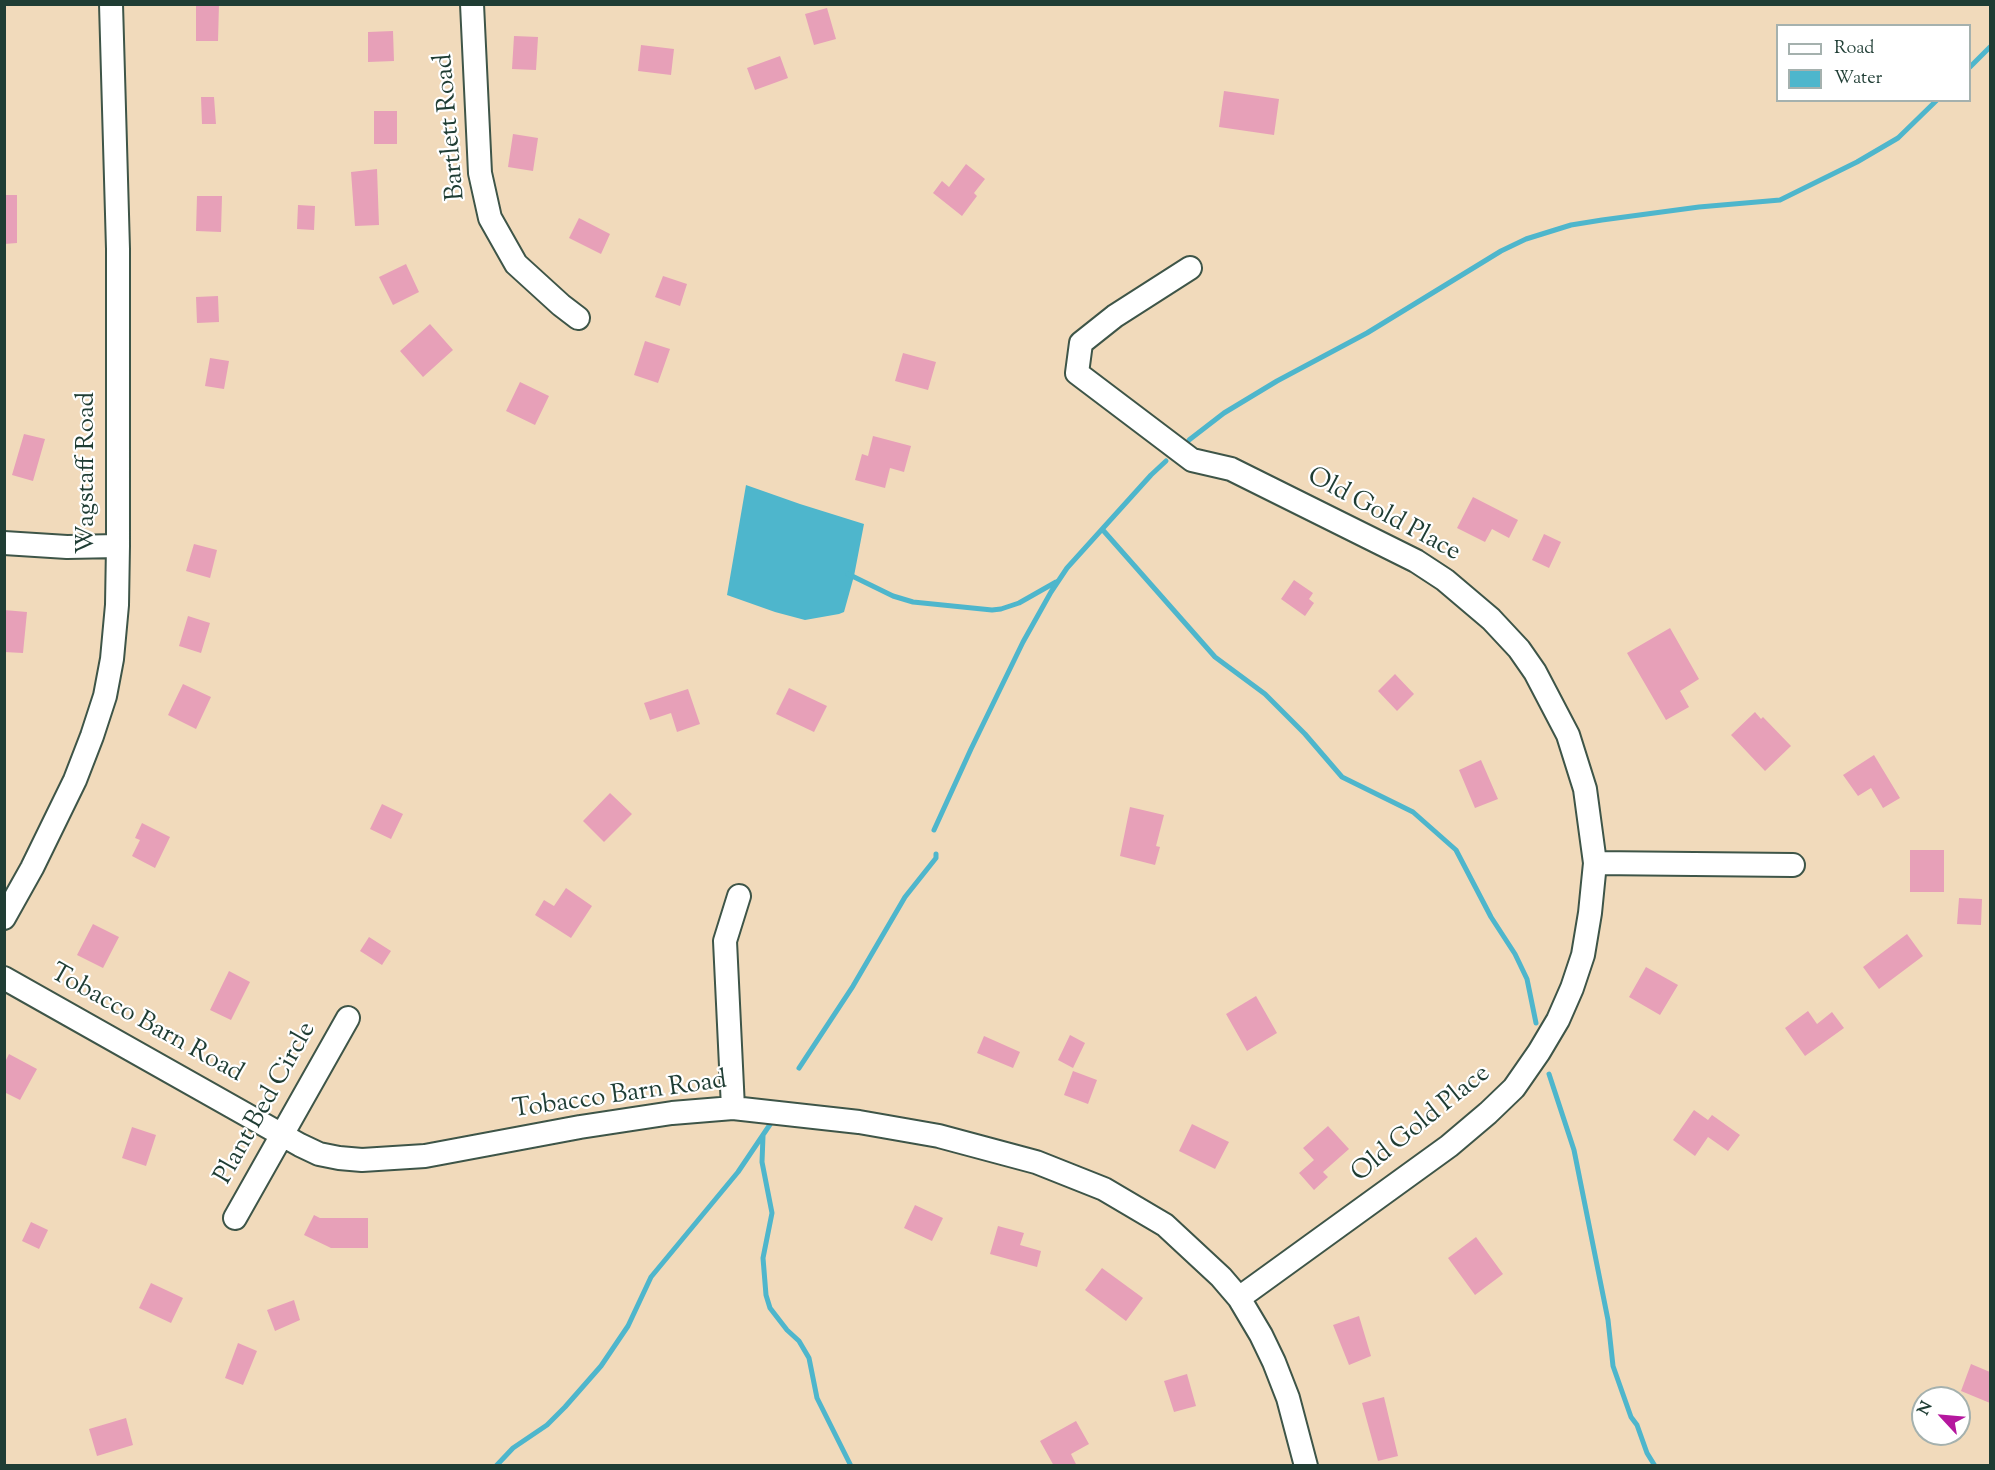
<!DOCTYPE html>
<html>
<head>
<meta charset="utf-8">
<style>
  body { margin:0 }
  #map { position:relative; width:1995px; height:1470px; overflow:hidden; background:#f1dabb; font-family:"Sorts Mill Goudy",serif }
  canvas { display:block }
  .frame { position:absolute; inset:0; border:6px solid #1f3d34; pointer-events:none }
  .legend { position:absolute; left:1776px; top:24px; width:195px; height:78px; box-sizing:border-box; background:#fff; border:2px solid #a5b1ae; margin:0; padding:8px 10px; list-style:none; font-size:18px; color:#1f3d34 }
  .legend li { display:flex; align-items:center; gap:12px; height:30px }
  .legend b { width:30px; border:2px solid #a5b1ae }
  .north { position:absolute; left:1911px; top:1386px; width:60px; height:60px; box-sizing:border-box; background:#fff; border:2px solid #a5b1ae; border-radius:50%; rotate:296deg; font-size:16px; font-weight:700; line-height:24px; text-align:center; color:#1f3d34 }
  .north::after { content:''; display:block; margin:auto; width:21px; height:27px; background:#b5179e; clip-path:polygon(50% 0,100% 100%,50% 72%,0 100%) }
</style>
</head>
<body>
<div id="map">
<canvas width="1995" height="1470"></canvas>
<div class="frame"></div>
<ul class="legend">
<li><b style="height:8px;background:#fff"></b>Road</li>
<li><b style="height:16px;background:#4eb6cc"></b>Water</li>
</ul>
<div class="north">N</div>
</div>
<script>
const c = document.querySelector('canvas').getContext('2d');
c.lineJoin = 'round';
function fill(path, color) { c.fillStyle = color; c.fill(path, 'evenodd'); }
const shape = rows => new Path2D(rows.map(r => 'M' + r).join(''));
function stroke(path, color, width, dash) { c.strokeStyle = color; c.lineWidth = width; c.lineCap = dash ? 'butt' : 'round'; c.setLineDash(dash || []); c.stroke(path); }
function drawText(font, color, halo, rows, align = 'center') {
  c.font = font + ' "Sorts Mill Goudy",serif'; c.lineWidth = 4.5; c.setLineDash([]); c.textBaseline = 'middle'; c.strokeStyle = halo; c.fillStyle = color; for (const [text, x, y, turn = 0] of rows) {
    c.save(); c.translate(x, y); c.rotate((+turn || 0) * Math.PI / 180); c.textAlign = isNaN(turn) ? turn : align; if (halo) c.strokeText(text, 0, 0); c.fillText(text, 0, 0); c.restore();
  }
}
fill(shape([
  [746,485,800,504,864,524,854,576,844,612,839,614,805,620,775,612,727,595]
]), '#4eb6cc');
stroke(shape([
  [1970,67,1990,47],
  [1189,440,1224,413,1277,381,1367,333,1501,251,1526,239,1571,225,1602,220,1699,207,1780,200,1857,162,1898,138,1937,100],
  [1102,529,1215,657,1265,694,1305,734,1342,777,1413,812,1456,850,1491,917,1515,954,1527,979,1536,1023],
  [848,574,893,596,913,602,992,610,1001,609,1019,603,1056,582],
  [934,830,971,749,1023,642,1051,592,1067,568,1151,475,1166,461],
  [799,1068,853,986,905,897,936,858,936,854],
  [1549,1074,1574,1150,1608,1320,1613,1366,1631,1417,1637,1425,1647,1453,1655,1466],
  [763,1136,762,1162,772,1213,763,1258,766,1295,770,1308,787,1330,799,1341,809,1358,817,1398,851,1466],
  [496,1466,513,1448,547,1425,565,1407,601,1366,628,1326,651,1277,738,1172,771,1123]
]), '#4eb6cc', 5);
fill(shape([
  [196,4,219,4,218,41,196,41],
  [827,8,836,39,814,45,805,14],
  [393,31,394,61,368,62,368,32],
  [514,36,538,37,536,70,512,69],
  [641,45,674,49,671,75,638,71],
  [780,56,788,78,755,90,747,68],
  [1224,91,1279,99,1274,135,1219,127],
  [201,97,214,97,216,124,202,124],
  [374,111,397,111,397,144,374,144],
  [513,134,538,138,533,171,508,167],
  [966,164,985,179,974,193,977,196,962,216,933,193,942,181,949,187],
  [377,169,379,225,355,226,351,172],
  [4,195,17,195,17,243,4,244],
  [197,196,222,196,221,232,196,231],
  [298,205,315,206,314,230,297,229],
  [579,218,610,234,601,254,569,238],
  [406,264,419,292,393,305,379,277],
  [663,276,687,284,680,306,655,297],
  [218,296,219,322,197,323,196,297],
  [430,324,453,350,423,377,400,351],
  [645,341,670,349,658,383,634,375],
  [903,353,936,362,928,390,895,381],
  [210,358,229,361,224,389,205,386],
  [520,382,549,396,535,425,506,411],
  [24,434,45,439,33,481,12,475],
  [873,436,911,446,904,472,890,468,885,488,855,480,862,454,868,456],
  [1473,497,1518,520,1509,538,1492,529,1485,542,1457,528],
  [1544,534,1561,542,1549,568,1532,560],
  [194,544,217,550,210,578,186,571],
  [1294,580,1313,593,1309,599,1314,603,1305,616,1281,599],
  [4,610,27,612,23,653,4,652],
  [188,616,210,623,201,653,179,646],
  [1670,628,1699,679,1680,691,1689,707,1666,720,1627,653],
  [1395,674,1414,694,1397,711,1378,691],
  [183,684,211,697,196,729,168,715],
  [789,688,827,706,814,732,776,714],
  [688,689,700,724,677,732,671,713,650,720,644,703],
  [1755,712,1761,719,1763,717,1791,746,1765,771,1731,735],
  [1874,755,1900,798,1883,808,1871,788,1858,796,1843,775],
  [1481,760,1498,799,1475,808,1459,770],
  [610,793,632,814,604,842,583,821],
  [382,804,403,814,391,839,370,829],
  [1130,807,1164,815,1156,846,1160,847,1155,865,1120,856],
  [142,823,170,837,155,868,132,856,140,840,135,838],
  [1910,850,1944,850,1944,892,1910,892],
  [566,888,592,906,571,938,535,915,544,900,554,906],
  [1959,898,1982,899,1981,925,1957,924],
  [93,924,119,937,103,968,77,955],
  [1907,934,1923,956,1879,989,1863,967],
  [369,937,391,951,382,965,360,951],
  [1646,967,1678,985,1660,1015,1629,997],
  [229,971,250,982,231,1020,210,1010],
  [1256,996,1277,1033,1247,1051,1226,1014],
  [1808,1011,1817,1024,1832,1012,1844,1028,1805,1056,1785,1028],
  [1070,1035,1085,1043,1073,1068,1058,1060],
  [984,1036,1020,1052,1013,1068,977,1053],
  [9,1054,37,1069,20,1100,4,1092,4,1064],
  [1073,1071,1097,1080,1088,1104,1064,1095],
  [1694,1110,1708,1120,1712,1115,1740,1135,1728,1151,1708,1137,1695,1156,1673,1140],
  [1192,1124,1229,1142,1215,1169,1179,1151],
  [1328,1126,1349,1149,1323,1172,1328,1177,1314,1190,1299,1173,1314,1160,1303,1148],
  [132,1127,156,1135,146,1166,122,1158],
  [915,1205,943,1218,932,1241,904,1228],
  [314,1215,320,1218,368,1218,368,1248,331,1248,304,1235],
  [31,1222,48,1230,39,1249,22,1241],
  [998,1226,1024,1233,1020,1245,1041,1251,1037,1267,990,1254],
  [1476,1237,1503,1274,1475,1295,1448,1258],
  [1102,1268,1143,1298,1126,1321,1085,1290],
  [151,1283,183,1298,171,1323,139,1308],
  [294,1300,300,1320,275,1331,267,1310],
  [1359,1316,1371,1356,1349,1365,1333,1325],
  [238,1343,257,1351,243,1385,225,1378],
  [1971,1364,1990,1372,1990,1403,1961,1391],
  [1187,1374,1196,1406,1174,1412,1164,1381],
  [1384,1397,1398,1456,1378,1461,1362,1403],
  [126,1418,133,1445,97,1456,89,1429],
  [1076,1421,1089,1444,1071,1454,1077,1466,1054,1466,1040,1441]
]), '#e7a0b8');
const minor = shape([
  [472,4,480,173,490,218,516,264,561,305,578,318],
  [1190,268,1115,316,1081,343,1077,373,1192,460,1231,469,1416,561,1445,580,1491,619,1519,649,1535,672,1568,735,1585,789,1595,863,1590,913,1583,955,1572,988,1558,1020,1539,1052,1514,1088,1488,1113,1449,1146,1239,1298],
  [4,543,67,547,118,546],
  [1595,863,1793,865],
  [4,918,32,868,75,780,92,736,105,696,112,659,117,605,118,546,118,249,111,4],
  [4,978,300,1145,319,1154,339,1158,362,1160,425,1156,580,1127,672,1113,733,1108,859,1122,939,1136,1036,1162,1104,1189,1165,1225,1221,1277,1239,1298,1261,1335,1274,1362,1288,1398,1306,1466],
  [733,1108,725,941,739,896],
  [235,1218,348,1018]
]);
stroke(minor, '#3e5548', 26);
stroke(minor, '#fff', 22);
drawText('26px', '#1f3d34', '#fff', [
  ["Bartlett Road",452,127,-95],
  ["Wagstaff Road",89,473,-90],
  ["Old Gold Place",1383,516,28],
  ["Tobacco Barn Road",146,1025,29],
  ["Tobacco Barn Road",620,1097,-8],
  ["Plant Bed Circle",267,1104,-61],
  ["Old Gold Place",1422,1125,-39]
]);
</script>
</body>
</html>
